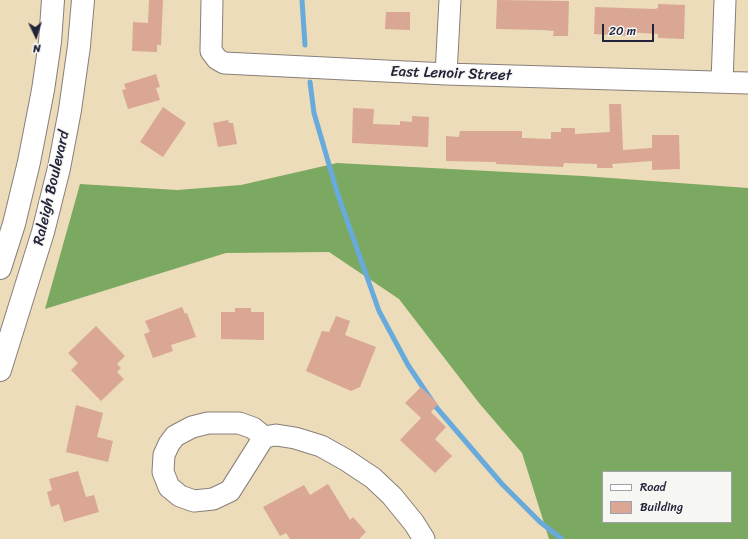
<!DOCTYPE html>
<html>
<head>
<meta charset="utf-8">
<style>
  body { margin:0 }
  #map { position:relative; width:748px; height:539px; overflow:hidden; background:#eddcb9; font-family:Sriracha,sans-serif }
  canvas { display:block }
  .legend { position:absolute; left:602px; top:471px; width:130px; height:52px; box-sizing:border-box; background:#f6f6f2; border:1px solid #a1a1a9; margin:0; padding:5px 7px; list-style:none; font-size:12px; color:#22223b }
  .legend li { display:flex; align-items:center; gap:8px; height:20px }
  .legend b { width:20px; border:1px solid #a1a1a9 }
  .north { position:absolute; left:16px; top:16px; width:40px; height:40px; -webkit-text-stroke:3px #f6f6f2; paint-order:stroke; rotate:176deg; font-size:11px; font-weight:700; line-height:16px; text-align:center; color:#22223b }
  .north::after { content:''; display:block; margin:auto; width:14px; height:18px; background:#22223b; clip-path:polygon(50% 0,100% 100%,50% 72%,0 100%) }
  .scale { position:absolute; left:602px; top:24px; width:52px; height:18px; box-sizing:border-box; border:2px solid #22223b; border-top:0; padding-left:5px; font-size:12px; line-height:14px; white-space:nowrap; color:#22223b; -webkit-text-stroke:3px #f6f6f2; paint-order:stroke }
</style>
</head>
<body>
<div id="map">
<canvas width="748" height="539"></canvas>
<ul class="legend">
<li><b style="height:5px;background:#fff"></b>Road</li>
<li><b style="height:11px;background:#d9a794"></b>Building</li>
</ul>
<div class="north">N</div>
<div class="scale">20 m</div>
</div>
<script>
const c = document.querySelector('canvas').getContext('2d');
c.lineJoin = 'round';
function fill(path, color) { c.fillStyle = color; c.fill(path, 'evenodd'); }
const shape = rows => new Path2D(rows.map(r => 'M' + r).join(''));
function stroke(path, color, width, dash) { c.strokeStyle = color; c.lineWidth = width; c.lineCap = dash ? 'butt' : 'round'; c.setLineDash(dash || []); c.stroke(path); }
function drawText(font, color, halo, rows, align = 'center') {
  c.font = font + ' Sriracha,sans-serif'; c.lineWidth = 3; c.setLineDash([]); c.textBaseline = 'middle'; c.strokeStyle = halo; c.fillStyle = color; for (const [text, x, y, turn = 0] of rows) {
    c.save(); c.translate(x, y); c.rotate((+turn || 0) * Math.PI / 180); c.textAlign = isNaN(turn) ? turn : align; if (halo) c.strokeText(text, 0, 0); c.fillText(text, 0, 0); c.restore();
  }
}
fill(shape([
  [337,163,583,176,748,188,748,539,549,539,522,453,479,403,399,299,329,252,226,253,45,309,80,184,177,190,241,185],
  [603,472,731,472,731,522,603,522]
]), '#7ca962');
stroke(shape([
  [302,0,305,45],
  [310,82,314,113,337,192,379,311,408,365,436,407,502,484,540,522,562,539]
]), '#67aadb', 5);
fill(shape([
  [149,0,163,0,161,45,157,45,157,52,132,51,133,22,148,23],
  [497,0,569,1,568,36,553,36,554,31,543,30,496,29],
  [658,4,685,5,684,39,658,38,658,34,626,32,626,36,594,34,595,7,655,9,658,8],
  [386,12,410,12,410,30,385,29],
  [156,74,160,87,156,88,160,100,128,109,122,90,126,89,124,84],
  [609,104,621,104,623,150,652,148,652,135,679,135,680,169,652,170,652,161,612,164,613,168,597,168,597,164,564,163,563,167,496,164,496,162,446,161,446,136,459,137,460,131,522,131,522,138,551,139,551,132,561,132,561,128,575,128,575,134,610,132],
  [163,107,186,123,163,157,140,142],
  [353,108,374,109,373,124,400,125,400,121,412,122,412,116,429,117,428,147,352,143],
  [228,120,229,123,233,123,237,144,218,147,213,123],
  [182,307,185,314,187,313,196,337,171,345,173,351,153,358,144,334,150,332,145,321],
  [235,308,251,308,251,312,264,312,264,340,221,339,221,312,235,312],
  [336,316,350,321,345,335,376,347,360,387,351,391,306,371,322,331,329,332],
  [96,326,125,356,117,364,121,368,117,372,124,379,101,401,71,370,78,363,68,353],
  [421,387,438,404,431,412,446,427,435,439,452,456,435,473,400,440,421,418,405,403],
  [76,405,103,413,97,437,113,441,108,462,66,452],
  [78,471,86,497,94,495,99,512,64,522,59,504,51,507,47,492,52,490,49,479],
  [328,484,350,520,353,517,366,532,359,539,290,539,286,533,280,536,263,507,304,485,310,495]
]), '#d9a794');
const street = shape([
  [212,0,211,51,217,59,224,63,446,74,748,83],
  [446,74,450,0],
  [722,82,725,0],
  [264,437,230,491,213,499,194,501,180,496,169,487,163,472,164,455,169,444,175,436,192,427,208,423,239,423,253,428,264,437,276,435,295,438,321,446,346,460,373,478,392,496,414,523,424,539]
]);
const primary = shape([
  [0,268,14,224,29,162,43,90,50,42,53,0],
  [0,370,43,232,59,168,70,110,79,46,83,0]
]);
stroke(street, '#887f7a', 23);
stroke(primary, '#887f7a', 24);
stroke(street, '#fff', 21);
stroke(primary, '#fff', 22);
drawText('15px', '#22223b', '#f6f6f2', [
  ["East Lenoir Street",451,74,2],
  ["Raleigh Boulevard",52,188,-77]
]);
</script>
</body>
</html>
